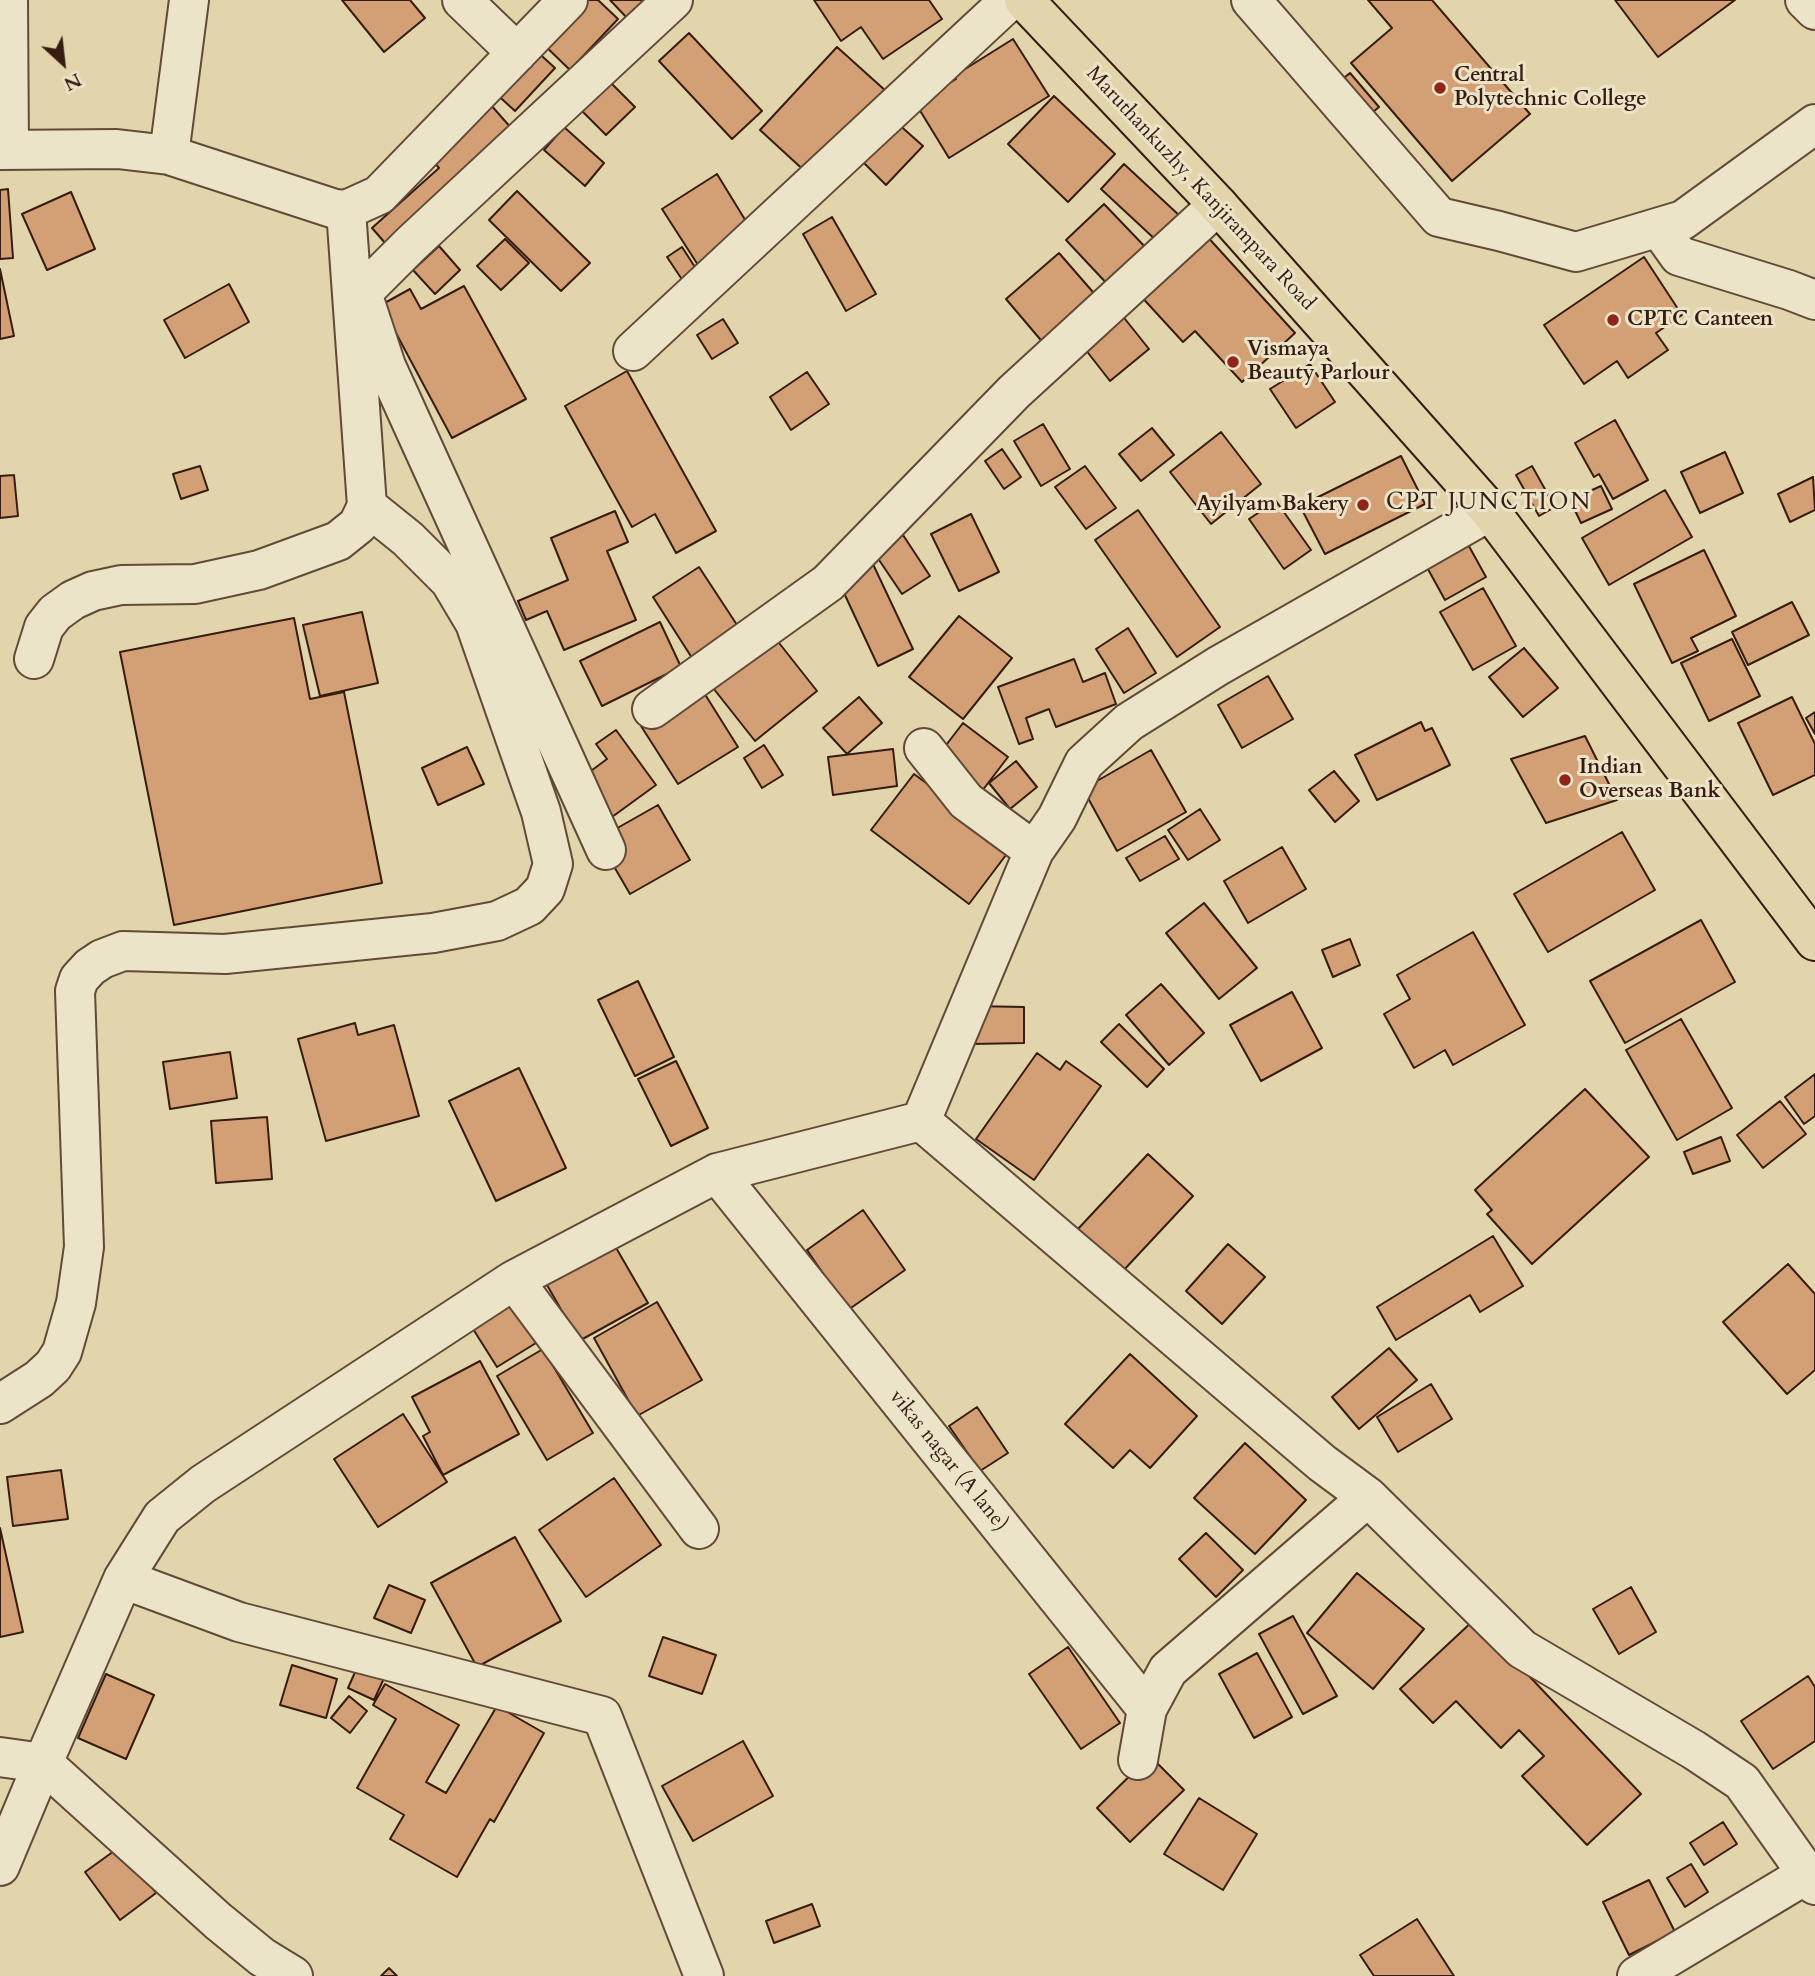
<!DOCTYPE html>
<html>
<head>
<meta charset="utf-8">
<style>
  body { margin:0 }
  #map { position:relative; width:1815px; height:1976px; overflow:hidden; background:#e2d5ab; font-family:Cardo,serif }
  canvas { display:block }
  .north { position:absolute; left:28px; top:28px; width:70px; height:70px; -webkit-text-stroke:5px #ece4c8; paint-order:stroke; rotate:153deg; font-size:19px; font-weight:700; line-height:28px; text-align:center; color:#371c11 }
  .north::after { content:''; display:block; margin:auto; width:24px; height:32px; background:#371c11; clip-path:polygon(50% 0,100% 100%,50% 72%,0 100%) }
</style>
</head>
<body>
<div id="map">
<canvas width="1815" height="1976"></canvas>
<div class="north">N</div>
</div>
<script>
const c = document.querySelector('canvas').getContext('2d');
c.lineJoin = 'round';
function fill(path, color) { c.fillStyle = color; c.fill(path, 'evenodd'); }
const shape = rows => new Path2D(rows.map(r => 'M' + r).join(''));
function stroke(path, color, width, dash) { c.strokeStyle = color; c.lineWidth = width; c.lineCap = dash ? 'butt' : 'round'; c.setLineDash(dash || []); c.stroke(path); }
function drawText(font, color, halo, rows, align = 'center') {
  c.font = font + ' Cardo,serif'; c.lineWidth = 6; c.setLineDash([]); c.textBaseline = 'middle'; c.strokeStyle = halo; c.fillStyle = color; for (const [text, x, y, turn = 0] of rows) {
    c.save(); c.translate(x, y); c.rotate((+turn || 0) * Math.PI / 180); c.textAlign = isNaN(turn) ? turn : align; if (halo) c.strokeText(text, 0, 0); c.fillText(text, 0, 0); c.restore();
  }
}
const building = shape([
  [342,0,410,0,425,18,384,52,342,0],
  [575,0,598,0,618,19,570,70,538,39,575,0],
  [610,0,647,0,628,19,610,0],
  [814,0,929,0,942,19,883,59,861,27,841,41,814,0],
  [1368,0,1432,0,1530,114,1452,181,1351,63,1392,28,1368,0],
  [1615,0,1735,0,1658,57,1615,0],
  [689,33,762,111,732,139,659,61,689,33],
  [1013,39,1049,96,949,158,916,104,956,79,954,76,1013,39],
  [532,47,555,68,515,111,492,90,532,47],
  [837,47,887,92,809,175,760,130,837,47],
  [1350,73,1379,107,1360,123,1330,89,1350,73],
  [607,79,635,107,606,135,578,107,607,79],
  [1054,96,1115,154,1068,202,1008,144,1054,96],
  [490,104,520,138,392,251,372,228,439,168,430,157,490,104],
  [896,122,923,146,886,185,860,159,896,122],
  [564,127,604,163,585,186,544,150,564,127],
  [1124,164,1181,217,1158,242,1101,189,1124,164],
  [717,174,752,231,698,265,662,209,717,174],
  [8,189,13,258,0,259,0,190,8,189],
  [517,191,590,263,561,291,489,220,517,191],
  [71,192,95,249,47,270,22,214,71,192],
  [1104,204,1149,251,1111,288,1066,240,1104,204],
  [832,217,876,294,846,311,803,234,832,217],
  [1204,233,1295,333,1242,382,1195,331,1183,342,1138,293,1204,233],
  [505,239,529,263,501,290,477,266,505,239],
  [439,246,460,270,435,294,413,270,439,246],
  [682,247,702,278,687,287,667,257,682,247],
  [1059,253,1099,299,1045,345,1006,299,1059,253],
  [1644,257,1682,315,1656,333,1668,350,1628,378,1617,361,1584,384,1544,325,1644,257],
  [0,269,14,336,0,339,0,269],
  [229,284,249,322,185,358,164,320,229,284],
  [464,286,526,399,452,438,381,305,410,289,421,309,464,286],
  [1117,309,1149,349,1110,381,1078,340,1117,309],
  [723,319,738,343,712,359,697,335,723,319],
  [1310,364,1335,402,1296,428,1270,389,1310,364],
  [627,371,716,531,676,553,655,514,632,527,565,406,627,371],
  [807,372,829,404,791,430,770,397,807,372],
  [1615,420,1648,480,1613,499,1599,474,1594,477,1575,443,1615,420],
  [1043,424,1070,469,1041,486,1014,441,1043,424],
  [1152,428,1174,455,1141,481,1119,454,1152,428],
  [1221,432,1261,484,1211,524,1170,472,1221,432],
  [1002,449,1021,477,1004,489,985,461,1002,449],
  [1725,452,1743,493,1700,513,1681,472,1725,452],
  [1401,456,1425,504,1325,554,1300,506,1401,456],
  [200,466,208,490,181,499,173,474,200,466],
  [1085,466,1116,508,1086,529,1055,487,1085,466],
  [1532,466,1555,507,1539,516,1516,475,1532,466],
  [14,475,18,516,0,518,0,476,14,475],
  [1813,477,1815,510,1790,522,1778,494,1813,477],
  [1601,486,1612,509,1581,523,1570,500,1601,486],
  [1665,490,1692,537,1609,585,1582,538,1665,490],
  [1276,501,1311,550,1284,569,1249,519,1276,501],
  [1138,510,1220,627,1177,657,1095,540,1138,510],
  [615,511,628,542,607,551,636,620,564,650,547,611,526,620,518,601,568,580,551,538,615,511],
  [971,514,999,572,959,591,931,534,971,514],
  [903,535,930,576,902,594,875,554,903,535],
  [1465,539,1486,577,1445,600,1424,562,1465,539],
  [1704,550,1736,616,1691,638,1698,651,1672,663,1634,584,1704,550],
  [872,562,913,649,878,666,837,578,872,562],
  [699,567,741,631,694,661,653,597,699,567],
  [1483,588,1516,646,1473,670,1440,612,1483,588],
  [1792,602,1809,635,1748,665,1732,632,1792,602],
  [362,612,378,683,320,696,303,625,362,612],
  [959,616,1012,658,963,719,909,677,959,616],
  [294,618,310,699,344,692,382,883,174,925,120,652,294,618],
  [660,622,681,667,602,706,580,661,660,622],
  [1128,628,1156,673,1124,693,1096,649,1128,628],
  [768,629,817,691,755,741,706,679,768,629],
  [1732,639,1760,696,1709,721,1681,663,1732,639],
  [1524,648,1558,688,1523,717,1489,677,1524,648],
  [1074,659,1083,682,1105,673,1116,704,1056,727,1049,709,1026,718,1033,739,1019,744,998,687,1074,659],
  [1268,676,1293,719,1242,748,1218,705,1268,676],
  [701,688,738,747,678,784,641,726,701,688],
  [859,697,882,723,847,754,823,728,859,697],
  [1792,697,1815,744,1815,775,1773,795,1738,723,1792,697],
  [1815,712,1815,734,1806,718,1815,712],
  [1421,722,1425,731,1432,728,1450,765,1377,800,1355,755,1421,722],
  [963,723,1008,757,982,791,937,757,963,723],
  [616,730,656,785,601,825,572,785,607,759,596,744,616,730],
  [1585,736,1617,800,1546,823,1511,759,1585,736],
  [764,745,783,775,762,788,744,758,764,745],
  [467,747,484,784,438,805,422,768,467,747],
  [893,749,897,786,833,795,828,757,893,749],
  [1151,750,1186,812,1117,851,1083,789,1151,750],
  [1016,761,1037,787,1010,809,989,783,1016,761],
  [1334,771,1359,801,1335,822,1309,790,1334,771],
  [914,774,1012,847,969,904,871,830,914,774],
  [658,805,690,860,630,894,598,839,658,805],
  [1200,809,1220,840,1188,860,1168,830,1200,809],
  [1622,832,1655,890,1548,952,1514,894,1622,832],
  [1165,836,1179,859,1140,881,1126,858,1165,836],
  [1282,847,1306,889,1248,923,1224,881,1282,847],
  [1204,903,1257,968,1219,999,1166,933,1204,903],
  [1701,920,1735,982,1625,1043,1590,981,1701,920],
  [1473,932,1525,1025,1453,1065,1445,1050,1414,1068,1384,1014,1410,999,1397,975,1473,932],
  [1350,939,1360,965,1333,977,1322,950,1350,939],
  [638,981,674,1057,635,1076,598,1000,638,981],
  [1161,984,1204,1033,1169,1065,1126,1015,1161,984],
  [1292,992,1322,1048,1261,1081,1230,1025,1292,992],
  [972,1006,1024,1007,1024,1043,972,1044,972,1006],
  [1681,1019,1732,1108,1677,1140,1626,1050,1681,1019],
  [355,1023,358,1035,394,1025,419,1116,326,1141,298,1039,355,1023],
  [1119,1024,1164,1069,1147,1087,1101,1042,1119,1024],
  [230,1052,237,1098,170,1109,163,1062,230,1052],
  [1037,1053,1060,1070,1066,1061,1101,1086,1034,1180,976,1139,1037,1053],
  [676,1061,708,1128,671,1146,638,1079,676,1061],
  [519,1068,566,1168,496,1201,449,1101,519,1068],
  [1815,1074,1815,1116,1804,1124,1785,1097,1815,1074],
  [1585,1089,1649,1157,1532,1264,1487,1214,1492,1210,1475,1190,1585,1089],
  [1780,1101,1806,1134,1763,1168,1737,1135,1780,1101],
  [267,1117,272,1179,216,1183,211,1121,267,1117],
  [1721,1137,1730,1161,1693,1174,1684,1152,1721,1137],
  [1148,1154,1193,1196,1122,1272,1077,1230,1148,1154],
  [863,1210,905,1270,848,1310,807,1250,863,1210],
  [1493,1236,1523,1286,1480,1312,1470,1295,1396,1340,1377,1307,1493,1236],
  [611,1239,648,1303,579,1341,543,1278,611,1239],
  [1228,1244,1265,1277,1222,1324,1186,1291,1228,1244],
  [1788,1264,1815,1294,1815,1370,1787,1394,1723,1322,1788,1264],
  [507,1297,536,1343,497,1367,468,1321,507,1297],
  [657,1302,702,1380,637,1416,594,1338,657,1302],
  [1389,1348,1417,1380,1359,1429,1332,1397,1389,1348],
  [543,1349,593,1433,547,1460,497,1376,543,1349],
  [1130,1354,1197,1416,1150,1468,1130,1450,1113,1468,1065,1424,1130,1354],
  [480,1361,519,1434,443,1475,423,1436,430,1432,412,1397,480,1361],
  [1431,1384,1452,1419,1398,1452,1377,1417,1431,1384],
  [977,1407,1008,1453,980,1471,949,1426,977,1407],
  [403,1414,447,1482,378,1527,334,1459,403,1414],
  [1245,1443,1306,1500,1255,1554,1194,1498,1245,1443],
  [61,1470,68,1519,13,1526,7,1477,61,1470],
  [614,1478,661,1545,586,1597,539,1530,614,1478],
  [0,1528,23,1632,0,1637,0,1528],
  [1206,1533,1243,1570,1216,1597,1179,1559,1206,1533],
  [515,1537,561,1621,477,1667,431,1583,515,1537],
  [1357,1573,1424,1629,1373,1689,1307,1633,1357,1573],
  [389,1585,425,1600,411,1633,374,1618,389,1585],
  [1631,1587,1656,1632,1619,1654,1593,1609,1631,1587],
  [1293,1616,1337,1696,1303,1714,1259,1634,1293,1616],
  [1475,1619,1641,1794,1587,1845,1522,1776,1544,1756,1519,1730,1501,1748,1456,1701,1433,1723,1400,1689,1475,1619],
  [663,1637,716,1655,702,1694,649,1676,663,1637],
  [1068,1647,1120,1723,1081,1749,1029,1674,1068,1647],
  [1257,1653,1292,1717,1254,1738,1219,1674,1257,1653],
  [360,1661,386,1674,374,1700,348,1688,360,1661],
  [292,1665,337,1679,326,1718,280,1705,292,1665],
  [106,1674,154,1695,126,1759,78,1738,106,1674],
  [1808,1676,1815,1687,1815,1741,1773,1769,1741,1721,1808,1676],
  [385,1684,459,1725,426,1782,446,1793,497,1706,544,1733,494,1822,490,1819,457,1877,390,1839,404,1815,357,1788,396,1719,373,1705,385,1684],
  [349,1696,367,1711,350,1733,331,1718,349,1696],
  [743,1741,773,1796,693,1841,662,1786,743,1741],
  [1150,1756,1184,1790,1130,1842,1097,1808,1150,1756],
  [1199,1798,1257,1834,1223,1890,1164,1854,1199,1798],
  [1723,1822,1737,1844,1704,1865,1690,1843,1723,1822],
  [121,1846,156,1893,120,1920,85,1872,121,1846],
  [1691,1864,1708,1892,1685,1907,1667,1878,1691,1864],
  [1649,1880,1675,1932,1629,1955,1603,1902,1649,1880],
  [812,1904,820,1926,774,1943,766,1921,812,1904],
  [1417,1919,1454,1976,1374,1976,1360,1955,1417,1919],
  [389,1968,397,1976,381,1976,389,1968]
]);
fill(building, '#d3a076');
stroke(building, '#371c11', 2);
const minor = shape([
  [8,0,9,150],
  [462,0,517,53],
  [1251,0,1439,217,1499,231,1576,252,1683,220,1815,124],
  [1805,0,1815,10],
  [0,150,117,149,169,155,335,209,346,210,379,195,568,0],
  [169,155,189,0],
  [1659,228,1679,256,1789,290,1815,300],
  [633,351,1010,0],
  [34,659,44,627,55,613,73,600,93,591,121,585,195,584,259,570,338,541,358,525,367,506,346,210],
  [652,709,828,583,1014,392,1218,205],
  [924,748,966,801,1034,851],
  [606,850,386,366,362,293,411,244,673,0],
  [921,1121,1322,1463,1368,1497,1522,1649,1694,1750,1742,1782,1815,1885],
  [717,1173,1147,1709,1138,1760],
  [514,1280,699,1529],
  [0,1404,39,1379,53,1366,62,1352,76,1303,84,1247,75,991,79,979,90,967,102,959,123,951,225,954,433,933,497,921,529,906,545,889,553,864,541,812,475,623,450,581,408,539,367,506],
  [123,1579,239,1622,602,1716,704,1976],
  [1147,1709,1168,1670,1368,1497],
  [0,1757,43,1763,123,1579,162,1517,203,1484,514,1280,717,1173,921,1121,1034,851,1057,818,1084,763,1129,722,1218,666,1490,511],
  [0,1866,43,1763,218,1921,262,1957,293,1976],
  [1637,1976,1807,1874]
]);
const major = shape([
  [1024,0,1218,205,1490,511,1815,941]
]);
stroke(minor, '#624a38', 42);
stroke(major, '#371c11', 42);
stroke(minor, '#ece4c8', 38);
stroke(major, '#e2d5ab', 38);
for (const [x, y, r, color] of [
  [1440,88,7,"#8f2418"],
  [1613,320,7,"#8f2418"],
  [1233,362,7,"#8f2418"],
  [1363,505,7,"#8f2418"],
  [1565,780,7,"#8f2418"]
]) { const dot = new Path2D(); dot.arc(x, y, r, 0, 2 * Math.PI); c.fillStyle = color; c.fill(dot); stroke(dot, '#ece4c8', 2.5); }
drawText('bold 21px', '#371c11', '#ece4c8', [
  ["Central",1454,76],
  ["Polytechnic College",1454,100],
  ["CPTC Canteen",1627,320],
  ["Vismaya",1247,350],
  ["Beauty Parlour",1247,374],
  ["Ayilyam Bakery",1349,505,"right"],
  ["Indian",1579,768],
  ["Overseas Bank",1579,792]
], 'left');
drawText('21px', '#371c11', '#ece4c8', [
  ["Maruthankuzhy, Kanjirampara Road",1200,189,47],
  ["vikas nagar (A lane)",948,1461,51]
]);
c.letterSpacing = '2px';
drawText('23px', '#371c11', '#ece4c8', [
  ["CPT JUNCTION",1489,504]
]);
c.letterSpacing = '0px';
</script>
</body>
</html>
